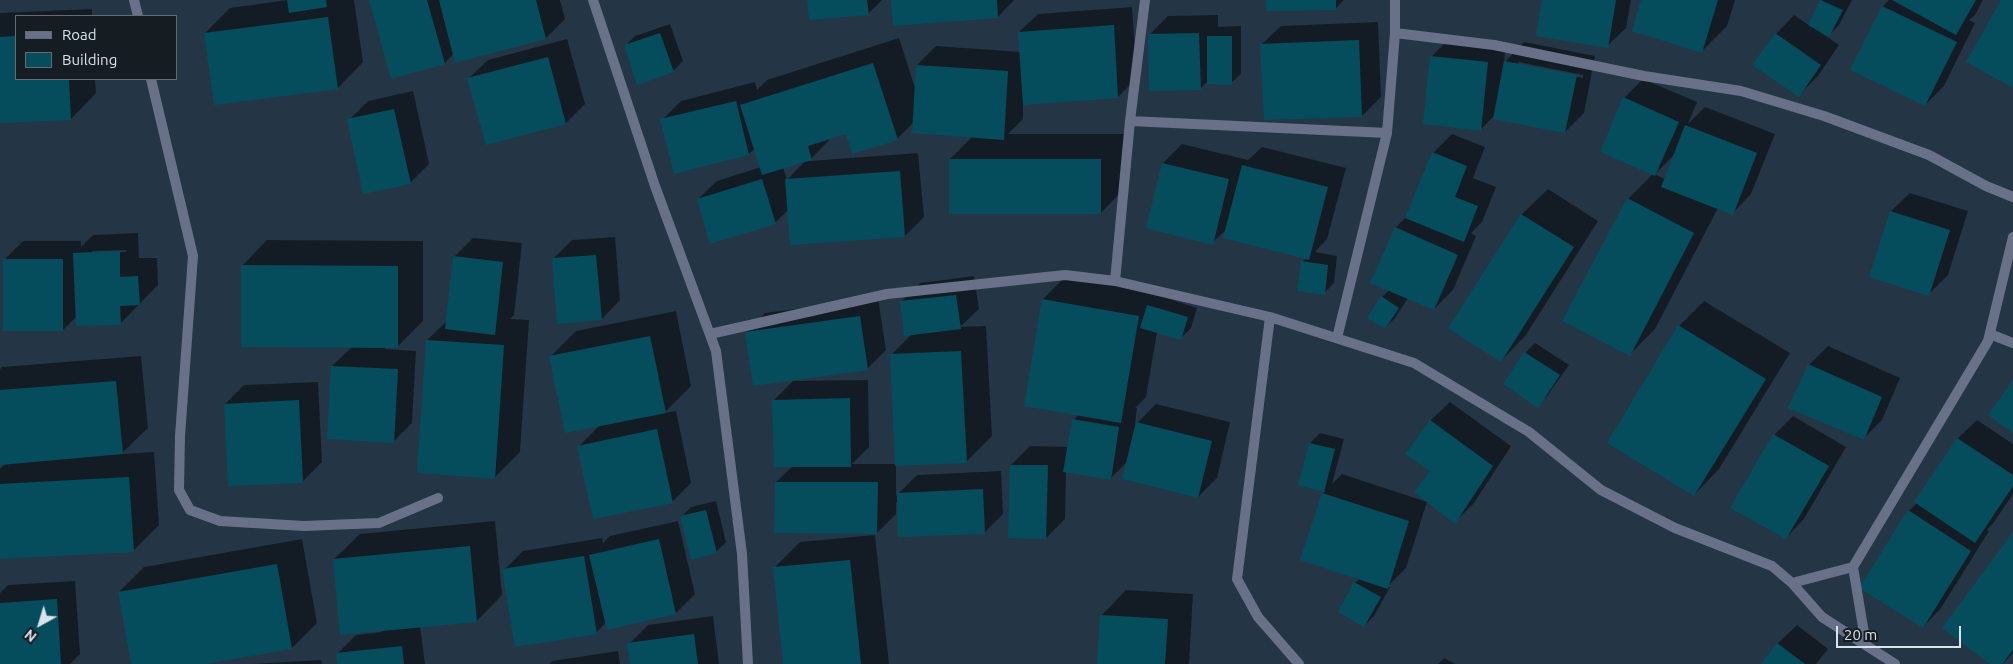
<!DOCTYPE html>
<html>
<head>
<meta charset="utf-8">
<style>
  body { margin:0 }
  #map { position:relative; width:2013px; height:664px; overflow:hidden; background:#243645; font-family:Ubuntu,sans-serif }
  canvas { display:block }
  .legend { position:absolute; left:15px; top:15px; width:162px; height:65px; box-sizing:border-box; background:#151d23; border:1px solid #636c73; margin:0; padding:6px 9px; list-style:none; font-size:15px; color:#d8e3ec }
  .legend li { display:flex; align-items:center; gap:10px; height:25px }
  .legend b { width:25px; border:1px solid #636c73 }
  .north { position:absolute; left:15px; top:599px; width:50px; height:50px; -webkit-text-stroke:4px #151d23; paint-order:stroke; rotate:219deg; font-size:14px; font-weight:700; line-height:20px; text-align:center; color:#d8e3ec }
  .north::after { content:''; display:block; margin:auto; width:18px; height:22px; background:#d8e3ec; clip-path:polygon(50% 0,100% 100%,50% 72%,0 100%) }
  .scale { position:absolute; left:1836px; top:626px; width:125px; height:22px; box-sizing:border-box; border:2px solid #d8e3ec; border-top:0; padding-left:6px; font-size:15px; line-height:18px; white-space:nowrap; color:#d8e3ec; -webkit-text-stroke:4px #151d23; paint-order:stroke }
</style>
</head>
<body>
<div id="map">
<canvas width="2013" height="664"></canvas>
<ul class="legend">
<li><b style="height:6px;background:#697189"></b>Road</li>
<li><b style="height:14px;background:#054d5d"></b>Building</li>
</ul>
<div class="north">N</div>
<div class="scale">20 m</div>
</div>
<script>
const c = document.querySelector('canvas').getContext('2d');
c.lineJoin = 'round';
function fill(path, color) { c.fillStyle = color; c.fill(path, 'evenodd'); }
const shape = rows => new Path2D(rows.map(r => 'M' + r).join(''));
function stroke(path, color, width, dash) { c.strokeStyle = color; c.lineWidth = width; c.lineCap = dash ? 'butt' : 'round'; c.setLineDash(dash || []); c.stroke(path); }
fill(shape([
  [288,0,354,0,363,62,338,88,205,33,230,8],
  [370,0,560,0,565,19,546,38,454,53,445,63],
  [808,0,882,0,868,14],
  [893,0,1014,0,998,17],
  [1267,0,1344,0,1335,9],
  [1544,0,1631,0,1626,28,1607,46],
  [1642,0,1735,0,1727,26,1702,51],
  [1822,0,1852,0,1839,25,1829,35,1821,31,1820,32,1839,45,1818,76,1799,95,1776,34,1794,15,1809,25],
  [1889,0,1983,0,1975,15,1969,20,1975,23,1944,86,1925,105,1852,69,1883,6],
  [1132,7,1137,78,1118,97,1023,104,1023,119,1008,134,1126,134,1126,187,1101,213,950,159,973,136,914,122,897,139,846,133,832,137,809,161,918,153,924,217,905,236,789,209,775,223,698,199,717,181,761,167,755,148,749,154,662,120,681,101,755,82,757,90,767,80,899,38,916,91,917,65,936,46,1021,52,1019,32,1038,14],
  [806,160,787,180,783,167],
  [92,9,92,16,16,16,16,79,95,79,96,93,71,119,0,122,0,13],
  [1218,15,1218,27,1241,26,1241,74,1231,83,1208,81,1200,89,1149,35,1168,16],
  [1378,22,1381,97,1362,116,1262,44,1281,26],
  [670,24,683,61,673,71,625,46,635,36],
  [1451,37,1506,44,1504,63,1524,42,1595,56,1584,113,1565,132,1493,117,1480,130,1432,56],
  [1518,62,1583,75,1583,78,1518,65],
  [567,39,585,104,566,123,487,143,469,78,488,60],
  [1643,79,1697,102,1688,124,1705,107,1775,134,1751,194,1733,213,1718,208,1655,329,1629,355,1628,199,1653,174,1624,98],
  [1675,154,1666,180,1655,174],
  [413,91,429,164,410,183,349,120,368,101],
  [1452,134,1485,147,1473,178,1496,187,1482,222,1471,233,1476,236,1453,290,1434,309,1408,298,1395,318,1385,328,1382,297,1389,290,1372,282,1396,227,1408,215,1433,153],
  [1182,144,1248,160,1262,147,1346,168,1327,239,1315,252,1337,256,1334,283,1324,293,1302,262,1306,258,1227,229,1212,243,1163,163],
  [1548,189,1598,221,1526,335,1501,361,1450,328,1522,214],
  [1910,193,1968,211,1948,275,1929,294,1891,211],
  [138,233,139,258,157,258,158,285,120,324,77,316,63,330,4,260,23,241,81,241,81,247,93,235],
  [126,250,126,252,92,254,92,251],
  [615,237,620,300,602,319,553,259,572,240],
  [473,238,522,243,514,315,510,319,529,320,520,452,494,478,427,340,448,320,454,257],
  [267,240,423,241,423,321,397,347,385,347,385,349,416,351,412,423,393,442,332,366,352,347,242,266],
  [1068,274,1163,297,1197,308,1191,328,1181,338,1157,332,1146,397,1135,408,1137,408,1135,425,1156,404,1230,422,1217,478,1198,497,1127,462,1110,479,1066,471,1065,519,1046,538,1011,465,1030,446,1069,447,1074,420,1079,414,1043,299],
  [974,276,979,309,960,327,986,326,992,436,966,462,896,465,896,496,917,475,1001,471,1003,514,984,533,896,502,896,514,877,533,776,482,793,466,774,400,793,381,868,380,869,447,852,464,896,464,891,355,912,334,901,302,920,283],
  [878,298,886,350,867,369,747,332,765,313],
  [1704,301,1790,353,1719,469,1694,495,1679,326],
  [676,311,691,386,664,413,676,411,691,483,672,502,579,446,600,425,550,357,576,331],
  [1535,343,1569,365,1547,396,1537,406,1505,384,1525,353],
  [1828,346,1900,378,1882,420,1863,439,1809,365],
  [141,356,148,428,121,454,154,452,159,525,133,551,0,558,0,469,6,463,0,463,0,369,2,367],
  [318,382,322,462,303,481,225,404,244,385],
  [1450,402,1511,446,1474,503,1455,522,1431,471,1407,453,1431,420],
  [1793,416,1846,447,1804,519,1786,538,1774,435],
  [1977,420,2013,444,2013,494,1994,522,1987,530,1989,531,1941,608,1923,627,1909,511,1917,503,1958,438],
  [1320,433,1344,439,1332,484,1342,474,1427,502,1406,568,1388,586,1390,587,1374,616,1364,626,1355,583,1360,578,1323,493,1326,491,1300,484,1310,443],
  [716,501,726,542,716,552,681,517,691,507],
  [495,521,502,595,477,621,420,626,425,664,338,664,337,654,356,635,382,632,334,559,360,534],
  [678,521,695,594,676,613,606,622,596,633,504,570,523,551,602,538,603,543,610,536],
  [2013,534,2013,653,2002,664,1992,664],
  [875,535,889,664,784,664,774,568,800,542],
  [302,539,317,623,292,648,198,664,132,664,119,592,144,567],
  [75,581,80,654,70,664,0,664,0,593,8,585],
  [1126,590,1193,594,1189,664,1099,664,1101,616],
  [713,616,719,664,631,664,629,644,648,625],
  [1797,625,1828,649,1816,664,1762,664,1778,643],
  [618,651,620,664,549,664,552,661],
  [1444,658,1455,664,1438,664],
  [321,660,322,664,251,664]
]), '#0007');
fill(shape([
  [287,0,326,0,327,7,289,13],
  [369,0,427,0,445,64,391,79],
  [439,0,536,0,546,39,455,63],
  [807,0,867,0,869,15,809,20],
  [891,0,997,0,998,18,893,26],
  [1266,0,1336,0,1336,10,1266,11],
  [1542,0,1616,0,1608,48,1536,36],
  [1641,0,1718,0,1702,53,1632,31],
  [1820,0,1843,10,1829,37,1808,25],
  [1892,0,1976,0,1956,35],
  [2001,0,2013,0,2013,88,1966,62],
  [1882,6,1957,42,1925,106,1850,70],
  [328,17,338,89,214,105,204,33],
  [1114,25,1118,98,1023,105,1018,32],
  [660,33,674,72,637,85,624,45],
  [1199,33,1201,90,1149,91,1148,34],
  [1775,33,1821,65,1799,97,1752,65],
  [16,36,16,79,69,79,71,120,0,123,0,37],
  [1207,36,1232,36,1232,85,1207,84],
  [1359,40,1362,117,1264,120,1260,44],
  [1430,56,1488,62,1481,131,1423,124],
  [548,57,566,124,486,145,467,78],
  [1504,61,1577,75,1565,133,1493,119],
  [873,63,898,140,852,154,846,134,808,146,812,160,762,175,740,105],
  [916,65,1008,71,1004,140,912,133],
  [1623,97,1679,122,1655,176,1600,152],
  [736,101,749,155,674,174,660,119],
  [394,109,411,184,363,194,347,119],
  [1685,125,1757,153,1733,215,1661,187],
  [1432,152,1467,166,1455,197,1478,206,1464,242,1405,218],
  [949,159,1101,159,1101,214,949,214],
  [1162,163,1229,179,1213,245,1146,228],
  [1242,165,1328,187,1309,260,1223,238],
  [900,171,905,237,790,245,785,179],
  [762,179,776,224,710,244,697,199],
  [1627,198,1694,233,1630,356,1562,321],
  [1890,211,1950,230,1929,296,1869,277],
  [1521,214,1574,247,1501,362,1448,328],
  [1395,227,1458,255,1434,310,1370,283],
  [120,251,120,277,138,276,140,305,120,306,121,325,76,326,73,253],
  [596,255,602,320,557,324,552,258],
  [453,256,503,262,495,335,445,329],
  [3,259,63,259,63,331,3,331],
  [1301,261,1328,265,1325,295,1297,291],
  [241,265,398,266,398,348,241,347],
  [956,295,961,329,904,336,900,301],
  [1381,296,1399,308,1385,329,1367,318],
  [1042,299,1139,316,1121,423,1024,406],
  [1147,305,1188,317,1181,340,1140,328],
  [860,316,868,370,753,386,745,332],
  [1678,325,1766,379,1694,496,1607,443],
  [650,336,666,413,565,433,549,356],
  [426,340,504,345,495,479,417,473],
  [961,351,967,463,895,466,890,354],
  [1524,352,1560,375,1538,408,1503,384],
  [1808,364,1882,397,1864,440,1788,408],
  [331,366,398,369,394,443,327,439],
  [2013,380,2013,433,1988,415],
  [116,381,123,454,0,465,0,390],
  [850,398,851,467,774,467,772,400],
  [299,400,303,483,228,486,224,404],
  [1072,419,1119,427,1111,480,1063,472],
  [1430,420,1493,466,1455,524,1414,492,1430,471,1405,454],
  [1136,422,1212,441,1198,498,1122,479],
  [657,429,673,503,593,519,577,446],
  [1773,434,1829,466,1786,539,1730,508],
  [1957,438,2013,475,2013,486,1975,543,1914,502],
  [1309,443,1335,449,1324,492,1298,485],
  [1010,465,1048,465,1046,539,1008,538],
  [129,477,134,552,0,559,0,484],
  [775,482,878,482,877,534,774,533],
  [983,489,985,534,898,537,897,493],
  [1322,493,1409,521,1388,589,1300,560],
  [706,510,717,553,691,560,680,516],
  [1908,510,1971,551,1923,628,1859,588],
  [2013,532,2013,650,2002,664,1990,664,1942,628],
  [659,539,676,614,607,630,589,555],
  [470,546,477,622,340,635,333,559],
  [584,556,597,634,515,647,502,569],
  [850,560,861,664,783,664,773,567],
  [277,564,292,649,205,664,131,664,118,592],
  [1354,582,1381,597,1364,627,1338,612],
  [57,599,61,664,0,664,0,603],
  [1100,615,1168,619,1165,664,1097,664],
  [694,634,698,664,630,664,627,643],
  [1777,643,1805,664,1761,664],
  [402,646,404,664,337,664,336,653]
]), '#054d5d');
stroke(shape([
  [134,0,138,16],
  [593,0,655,186,716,351,742,554,748,664],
  [1395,33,1494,45,1644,76,1741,91,1824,116,1929,155,1986,186,2013,197],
  [151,79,193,256,180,436,179,490,190,510,220,521,304,526,379,523,438,498],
  [1130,121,1387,133],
  [1115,281,1130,121,1145,0],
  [1270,317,1237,579,1258,617,1299,664],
  [710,334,887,294,1065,275,1115,281,1270,317,1414,363,1529,432,1601,490,1675,528,1772,566,1792,583,1822,617,1895,664],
  [1990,334,2013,343],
  [1337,338,1387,133,1395,33,1395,0],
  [1792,583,1853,567],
  [1866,645,1853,567,1988,341,2013,237]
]), '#697189', 10);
</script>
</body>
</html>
